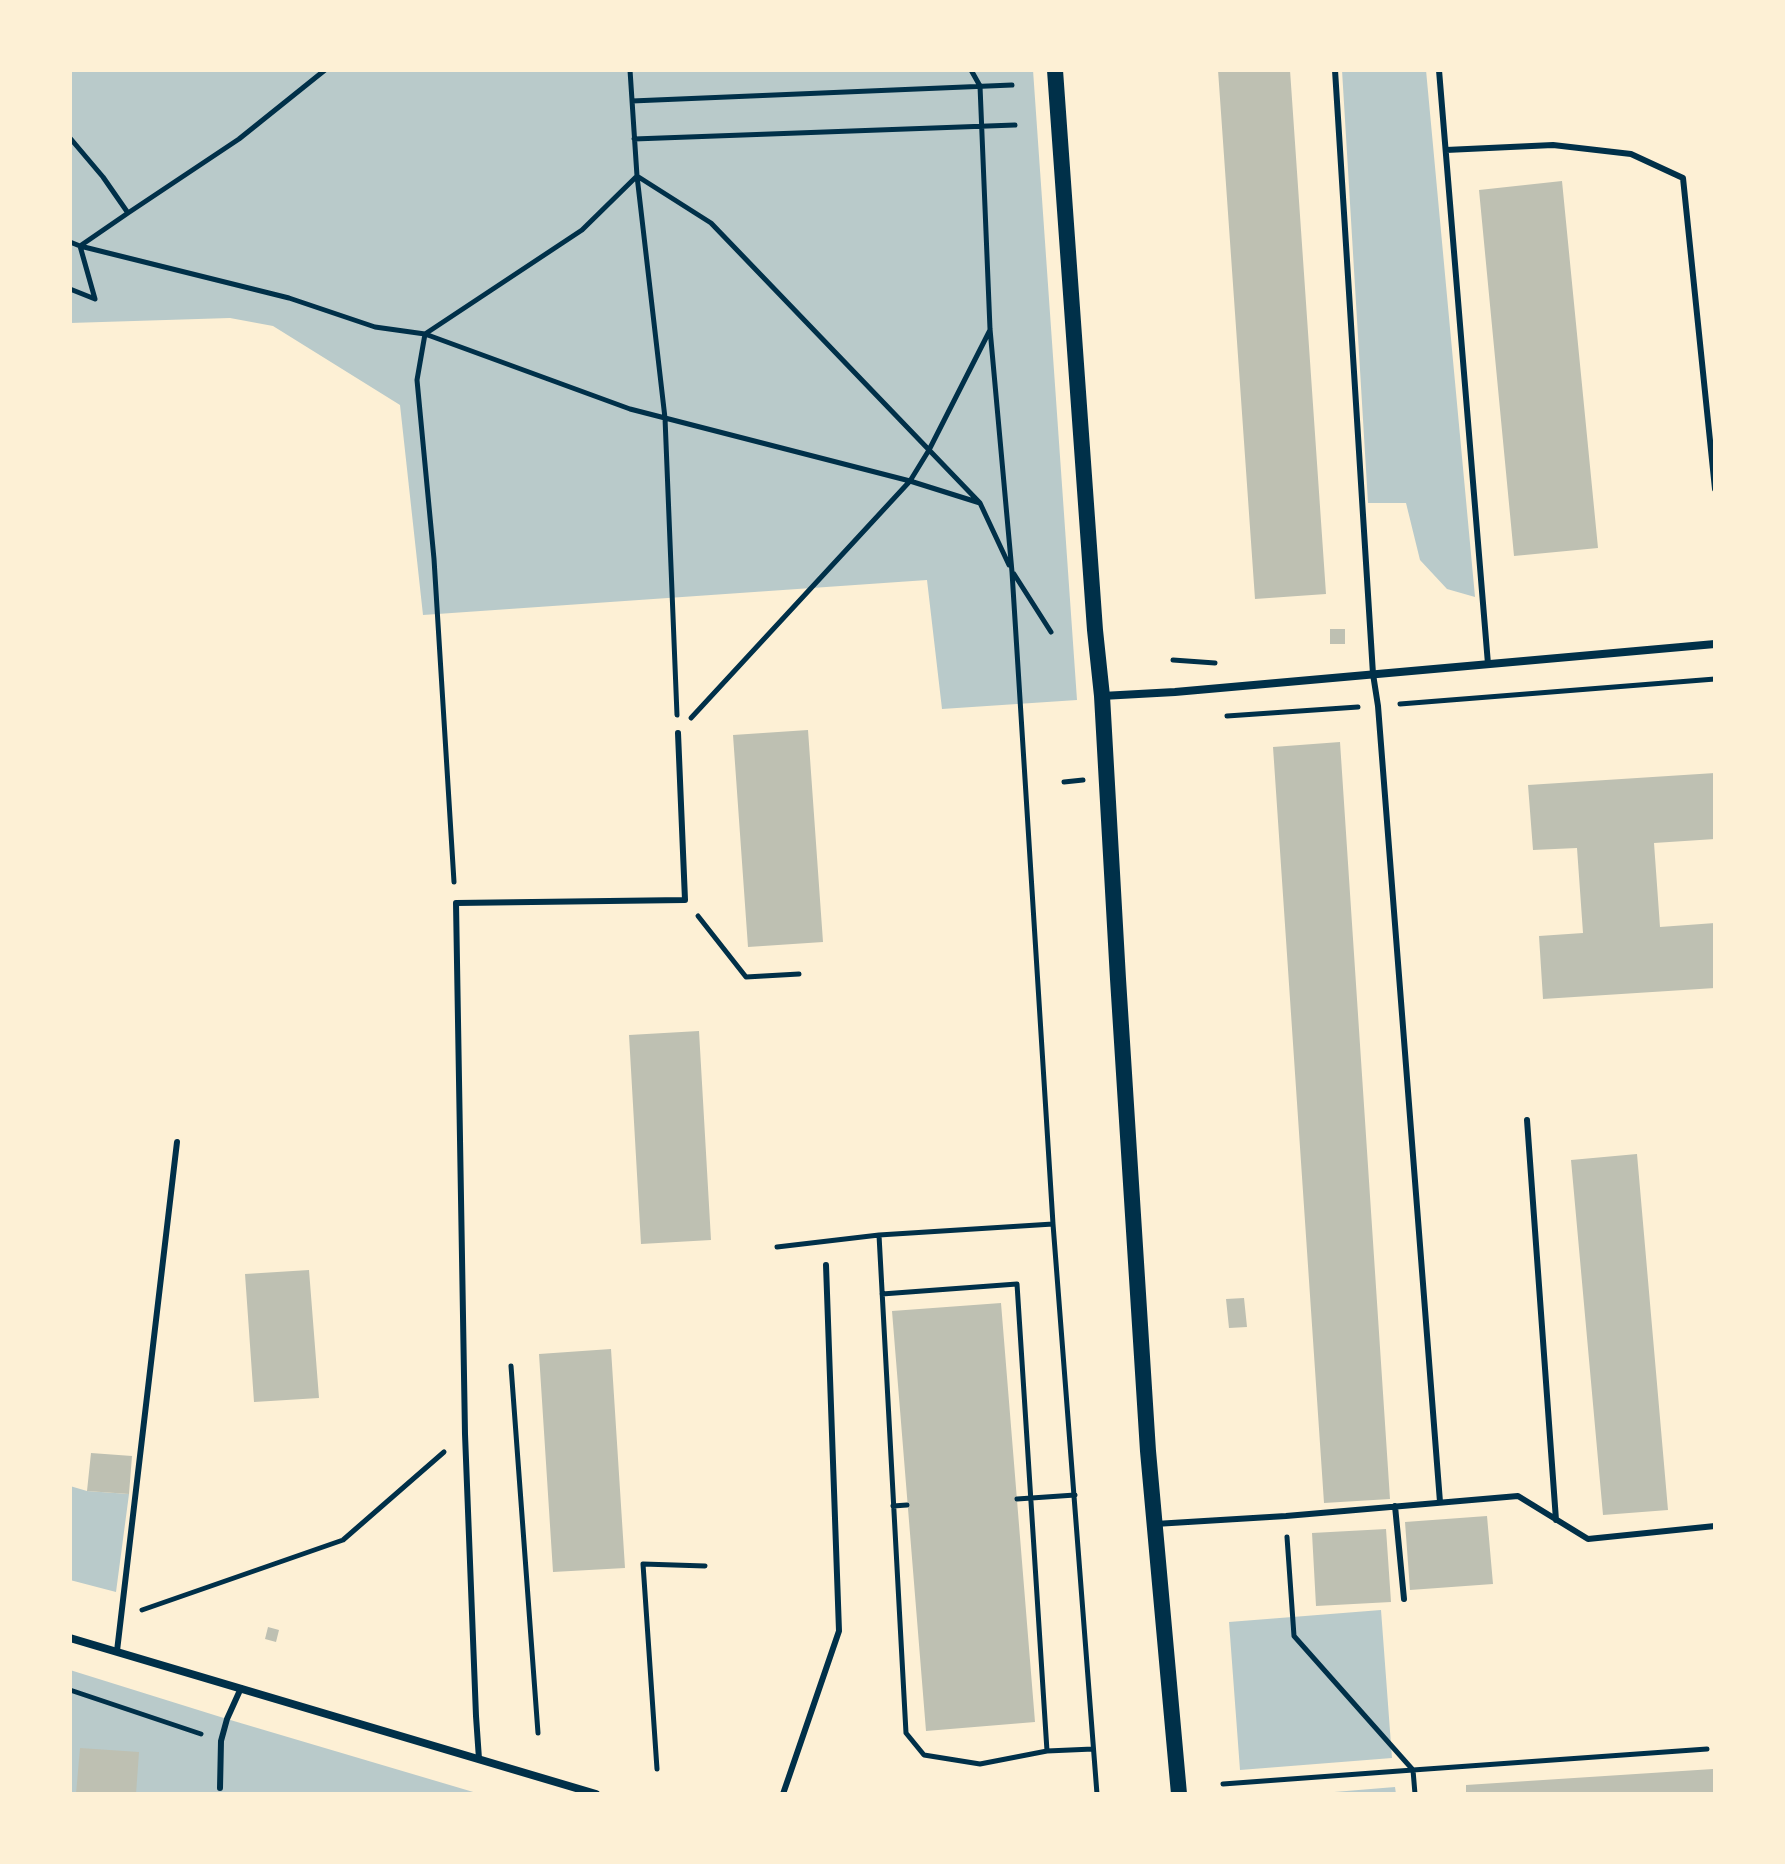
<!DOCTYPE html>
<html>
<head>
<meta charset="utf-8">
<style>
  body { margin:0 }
  #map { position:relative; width:1785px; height:1864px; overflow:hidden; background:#fdf0d5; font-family:"Golos Text",sans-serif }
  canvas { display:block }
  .frame { position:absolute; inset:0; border:72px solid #fdf0d5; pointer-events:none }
</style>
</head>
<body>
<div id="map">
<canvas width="1785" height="1864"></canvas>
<div class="frame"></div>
</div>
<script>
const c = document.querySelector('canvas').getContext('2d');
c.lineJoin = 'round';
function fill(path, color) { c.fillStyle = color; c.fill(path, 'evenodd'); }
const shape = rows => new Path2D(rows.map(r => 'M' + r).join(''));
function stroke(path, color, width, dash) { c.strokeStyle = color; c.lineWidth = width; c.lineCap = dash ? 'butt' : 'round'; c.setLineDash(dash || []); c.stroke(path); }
fill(shape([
  [70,70,1033,70,1077,700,942,709,927,580,423,615,400,405,273,326,230,318,70,323],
  [1342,70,1426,70,1475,597,1447,589,1420,560,1406,503,1368,503],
  [70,1486,87,1491,129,1494,116,1592,70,1580],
  [1381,1610,1392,1758,1240,1770,1229,1622],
  [70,1670,227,1719,480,1794,70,1794],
  [1395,1787,1396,1794,1310,1794]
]), '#b9caca');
fill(shape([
  [1218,70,1290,70,1326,594,1255,599],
  [1562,181,1598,548,1514,556,1479,190],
  [1330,629,1345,629,1345,644,1330,644],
  [808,730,823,942,748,947,733,735],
  [1340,742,1390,1499,1324,1503,1273,747],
  [1715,773,1715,839,1654,843,1660,927,1715,923,1715,988,1543,999,1539,936,1583,933,1577,848,1533,850,1528,785],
  [699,1031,711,1240,641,1244,629,1035],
  [1637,1154,1668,1510,1603,1515,1571,1160],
  [309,1270,319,1398,254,1402,245,1274],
  [1244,1298,1247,1327,1229,1328,1226,1299],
  [1001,1303,1035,1722,926,1731,892,1311],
  [611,1349,625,1568,553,1572,539,1354],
  [91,1453,132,1456,129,1494,87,1491],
  [1487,1516,1493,1584,1410,1590,1405,1522],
  [1386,1529,1391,1602,1316,1606,1312,1533],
  [268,1627,279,1630,276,1642,265,1639],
  [80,1748,139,1752,136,1794,76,1794],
  [1713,1769,1715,1794,1466,1794,1466,1785]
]), '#bec0b2');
stroke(shape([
  [630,70,637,176,665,418,677,715],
  [971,70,980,86,990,329,1012,572,1053,1224,1097,1794],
  [632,101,1012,85],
  [70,138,103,177,128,213,80,246,289,298,375,327,425,334,630,409,910,481,980,503,1009,565],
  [634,139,1015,125],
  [128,213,239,139,325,70],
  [70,242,80,246,95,299,70,289],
  [1014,574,1051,632],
  [1173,660,1215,663],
  [1400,704,1715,679],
  [1227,716,1358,707],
  [691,718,910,481,929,450,990,330],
  [1064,782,1083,780],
  [454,882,434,559,417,380,425,334,582,230,637,176,711,223,980,503],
  [698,916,746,977,799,974],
  [879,1235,906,1733,924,1755,980,1764,1047,1751,1093,1749],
  [777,1247,879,1235,1053,1224],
  [882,1294,1017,1284,1047,1751],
  [511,1366,538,1733],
  [1017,1499,1075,1495],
  [893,1506,907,1505],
  [1287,1537,1294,1636,1413,1770,1707,1749],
  [142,1610,343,1540,444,1452],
  [70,1690,201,1734],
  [657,1769,643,1564,705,1566],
  [1223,1784,1413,1770,1415,1794]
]), '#003049', 5);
stroke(shape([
  [1335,70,1373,674,1378,706,1440,1502],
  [1439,70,1488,664],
  [1446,150,1553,145,1631,154,1683,178,1715,489],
  [1527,1120,1556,1520],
  [1395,1506,1404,1599],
  [1155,1524,1286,1516,1518,1496,1588,1539,1715,1526],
  [117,1651,177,1142],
  [479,1759,476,1716,465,1434,456,903,685,900,678,733],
  [220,1788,221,1741,227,1719,241,1688],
  [783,1794,839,1631,826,1265]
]), '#003049', 6);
stroke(shape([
  [1102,696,1175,692,1715,644],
  [70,1638,596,1794]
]), '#003049', 8);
stroke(shape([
  [1055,70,1095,630,1102,696,1118,979,1148,1451,1179,1794]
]), '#003049', 16);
</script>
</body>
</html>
